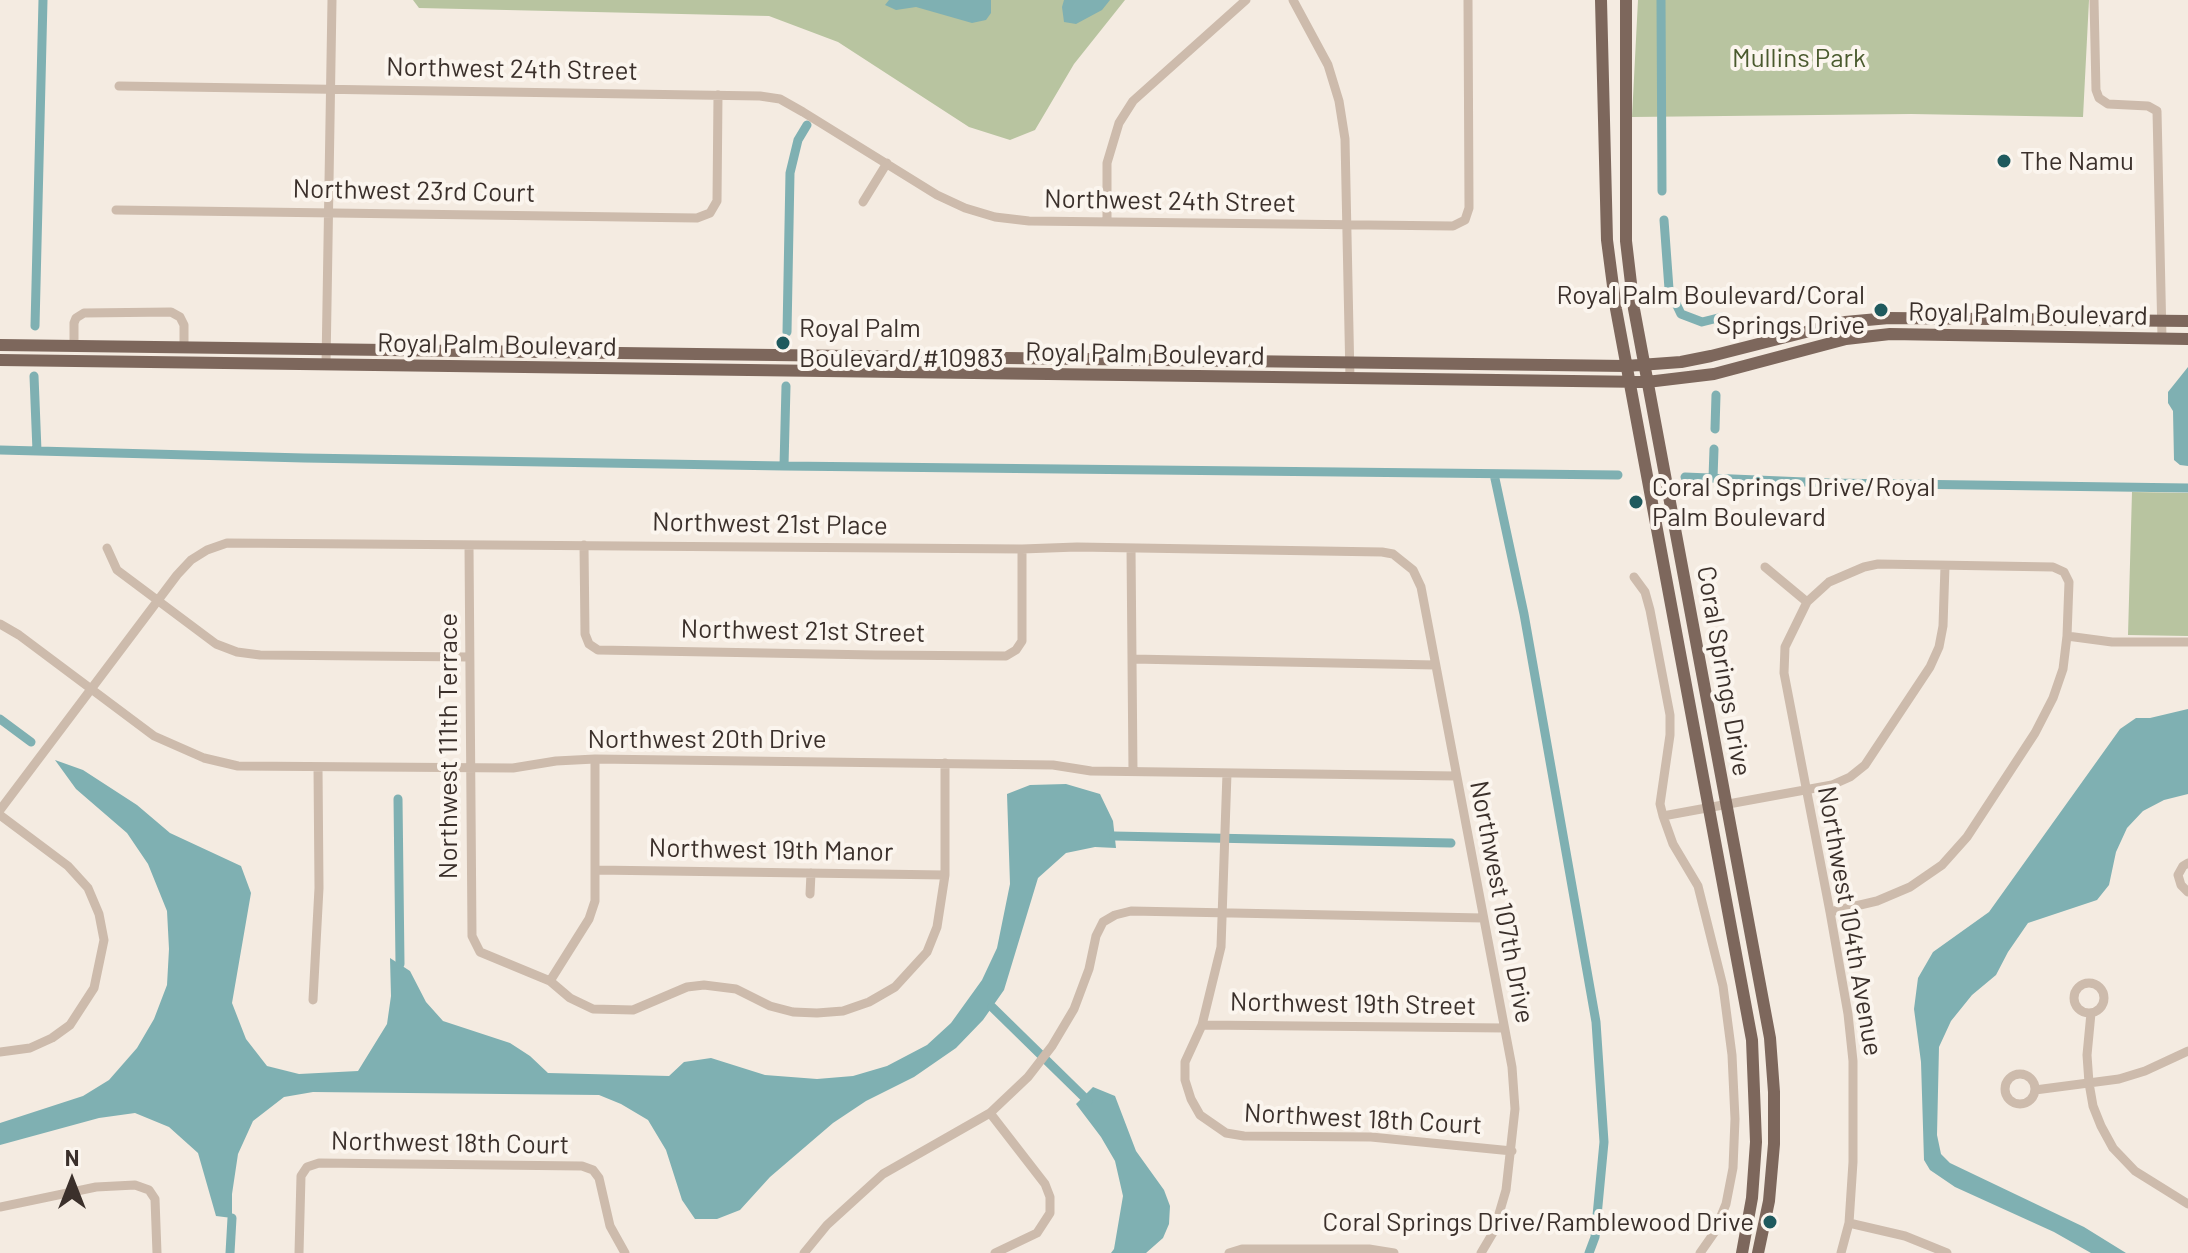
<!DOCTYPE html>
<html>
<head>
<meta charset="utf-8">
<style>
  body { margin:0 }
  #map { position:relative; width:2188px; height:1253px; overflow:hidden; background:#f4ebe1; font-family:Barlow,sans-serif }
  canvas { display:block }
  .north { position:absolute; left:32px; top:1141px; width:80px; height:80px; -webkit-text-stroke:6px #fbf5ee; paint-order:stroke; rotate:0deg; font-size:22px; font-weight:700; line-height:32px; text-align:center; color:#3b302b }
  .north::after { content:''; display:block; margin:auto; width:28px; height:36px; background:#3b302b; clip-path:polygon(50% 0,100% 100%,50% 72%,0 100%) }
</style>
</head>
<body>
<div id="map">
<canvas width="2188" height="1253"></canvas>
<div class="north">N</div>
</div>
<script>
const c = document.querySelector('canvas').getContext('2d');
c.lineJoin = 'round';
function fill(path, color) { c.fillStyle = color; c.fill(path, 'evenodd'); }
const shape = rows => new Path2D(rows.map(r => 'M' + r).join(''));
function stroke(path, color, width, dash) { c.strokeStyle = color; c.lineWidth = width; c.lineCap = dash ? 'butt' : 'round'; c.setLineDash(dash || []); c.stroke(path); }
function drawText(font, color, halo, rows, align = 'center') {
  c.font = font + ' Barlow,sans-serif'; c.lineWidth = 8; c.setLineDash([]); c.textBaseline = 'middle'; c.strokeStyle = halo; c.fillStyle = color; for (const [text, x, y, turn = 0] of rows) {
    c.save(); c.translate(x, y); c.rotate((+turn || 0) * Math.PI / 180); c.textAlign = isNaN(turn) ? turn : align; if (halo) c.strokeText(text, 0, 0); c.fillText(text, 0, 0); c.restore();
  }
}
fill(shape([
  [413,0,1125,0,1074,64,1035,130,1010,140,969,127,838,42,769,16,419,8],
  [1638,0,2089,0,2083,117,1911,114,1632,117],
  [2132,492,2188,493,2188,636,2128,635]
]), '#b8c4a0');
fill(shape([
  [889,0,991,0,991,13,986,20,972,23,916,7,896,10,885,5],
  [1064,0,1110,0,1102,10,1076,24,1064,22,1062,7],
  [2188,367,2188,466,2180,465,2174,460,2173,411,2168,403,2168,392],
  [2188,709,2188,794,2164,800,2143,811,2127,828,2116,852,2109,885,2097,900,2028,923,2008,952,1996,975,1972,995,1951,1021,1939,1047,1937,1135,1941,1154,1950,1163,2084,1227,2126,1253,2091,1253,2054,1232,1955,1187,1930,1170,1924,1160,1921,1062,1914,1009,1918,978,1933,952,1989,912,2120,729,2136,718,2150,718],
  [55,760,83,770,137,805,170,833,241,866,251,893,232,1003,246,1039,267,1066,299,1074,358,1071,387,1024,391,996,390,958,410,971,426,1002,443,1021,510,1043,530,1056,548,1073,669,1076,684,1062,711,1058,765,1075,817,1079,853,1076,887,1066,927,1045,951,1023,982,980,997,948,1010,884,1007,794,1030,785,1066,784,1100,794,1113,821,1116,848,1095,847,1066,853,1038,878,1004,990,983,1020,956,1048,914,1077,866,1101,833,1123,770,1177,740,1210,717,1219,695,1219,682,1200,666,1150,648,1120,621,1104,599,1095,313,1092,284,1097,253,1121,238,1154,232,1194,232,1218,216,1216,198,1153,169,1127,135,1113,99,1118,0,1145,0,1123,83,1096,109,1080,137,1048,154,1019,167,985,169,949,167,911,148,864,127,833,76,789],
  [1093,1087,1115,1096,1136,1151,1164,1190,1170,1206,1169,1224,1163,1238,1146,1253,1111,1253,1114,1249,1123,1196,1115,1161,1101,1137,1076,1104]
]), '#7fb0b2');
stroke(shape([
  [1661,0,1662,191],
  [1664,220,1669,289,1681,314,1702,322,1722,317],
  [35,326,43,0],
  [787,332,790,173,798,140,807,125],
  [34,376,37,451],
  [1715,429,1716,395],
  [0,450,304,458,784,466,1618,475],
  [784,466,786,386],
  [1494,474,1524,614,1596,1022,1604,1142,1595,1237,1589,1253],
  [1685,477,1829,483,2188,488],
  [1713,478,1714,449],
  [0,719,31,742],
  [398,799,400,964],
  [1114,836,1451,843],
  [992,1007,1088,1101],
  [230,1253,232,1218]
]), '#7fb0b2', 9);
stroke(shape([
  [1293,0,1328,65,1339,101,1345,139,1350,379],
  [2094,0,2096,90,2099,98,2108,104,2148,106,2157,111,2162,338],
  [119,86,760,96,780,99,803,112,937,195,965,208,995,217,1029,221,1453,226,1465,220,1469,208,1468,0],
  [863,202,887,163],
  [116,210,697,218,710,213,717,201,718,95],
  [1107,221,1107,163,1119,123,1133,101,1246,0],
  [74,345,74,323,76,318,84,313,171,312,180,317,184,325,184,347],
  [326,365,332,0],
  [584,545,585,634,589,644,598,650,875,655,1006,656,1016,650,1022,641,1022,549],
  [469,546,472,936,480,952,550,981,570,998,593,1009,633,1010,687,987,704,985,736,989,770,1006,793,1012,817,1013,843,1011,869,1002,895,987,927,952,937,927,945,875,945,763],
  [107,548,117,570,216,644,237,652,260,655,469,657],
  [1131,548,1133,771],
  [1765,567,1807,602],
  [1634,577,1645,592,1650,610,1670,715,1670,735,1660,804,1663,816,1673,844,1698,886,1723,986,1732,1055,1735,1119,1733,1168,1726,1204,1714,1233,1700,1253],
  [0,624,19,635,154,736,204,758,238,766,513,768,556,761,595,759,1053,765,1091,771,1456,776],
  [2067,636,2112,642,2188,642],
  [1132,659,1435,665],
  [1227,773,1221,947,1202,1025,1185,1062,1185,1080,1191,1099,1200,1115,1226,1133,1244,1136,1371,1137,1512,1151],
  [0,810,177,575,191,560,207,550,227,543,1022,549,1077,547,1382,552,1393,554,1413,570,1421,587,1512,1067,1515,1109,1506,1190,1494,1231,1481,1253],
  [0,815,68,866,88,888,99,914,104,940,94,988,70,1025,52,1038,30,1048,0,1052],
  [1663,816,1832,785,1850,777,1865,765,1930,667,1939,647,1943,626,1945,566],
  [2188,863,2183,866,2178,875,2181,885,2188,892],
  [596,870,945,875],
  [810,894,811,873],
  [1830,912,1877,901,1910,887,1942,865,1967,837,2035,733,2053,698,2063,669,2067,636,2069,582,2064,572,2053,567,1878,564,1864,567,1829,582,1807,602,1785,647,1784,673,1830,912,1848,1014,1853,1061,1853,1162,1849,1223,1841,1253],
  [550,981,589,919,595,901,595,759],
  '2074 998a15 15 0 1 1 30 0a15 15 0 1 1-30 0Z',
  [313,1000,319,888,318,767],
  [2091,1013,2087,1055,2089,1083,2093,1106,2101,1126,2113,1148,2135,1171,2188,1204],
  [1202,1025,1504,1028],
  '2005 1089a15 15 0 1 1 30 0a15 15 0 1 1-30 0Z',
  [2035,1090,2119,1079,2145,1071,2188,1051],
  [990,1113,1045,1184,1050,1197,1050,1213,1037,1233,995,1253],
  [0,1207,96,1187,135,1185,149,1190,155,1199,157,1253],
  [1849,1223,1905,1236,1947,1253],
  [299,1253,301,1176,307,1167,319,1163,582,1166,593,1170,599,1178,610,1226,625,1253],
  [804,1253,827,1225,883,1174,990,1113,1028,1077,1052,1046,1074,1009,1089,969,1096,936,1103,922,1115,915,1131,911,1483,918],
  [1229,1253,1242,1249,1369,1249,1394,1253]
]), '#cdbbac', 9);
stroke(shape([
  [1601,0,1607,240,1616,309,1752,1040,1756,1142,1752,1198,1742,1253],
  [1626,0,1626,241,1634,309,1770,1038,1774,1092,1774,1144,1769,1201,1758,1253],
  [0,345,1626,366,1681,362,1711,356,1845,322,1889,318,2188,321],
  [0,360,1647,382,1714,374,1846,339,1890,334,2188,339]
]), '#7d675c', 12);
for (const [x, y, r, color] of [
  [2004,161,8,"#1f5a5e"],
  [1881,310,8,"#1f5a5e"],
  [783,343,8,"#1f5a5e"],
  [1636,502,8,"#1f5a5e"],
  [1770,1222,8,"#1f5a5e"]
]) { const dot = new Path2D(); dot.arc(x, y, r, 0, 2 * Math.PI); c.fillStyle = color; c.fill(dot); stroke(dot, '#fbf5ee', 3); }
drawText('26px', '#4a5a2e', '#fbf5ee', [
  ["Mullins Park",1799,58]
]);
drawText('26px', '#3b302b', '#fbf5ee', [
  ["Northwest 24th Street",512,69,1],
  ["Northwest 23rd Court",414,191,1],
  ["Northwest 24th Street",1170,201,1],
  ["Royal Palm Boulevard",2028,314,1],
  ["Royal Palm Boulevard",497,345,1],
  ["Royal Palm Boulevard",1145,354,1],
  ["Northwest 21st Place",770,524,1],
  ["Northwest 21st Street",803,631,1],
  ["Coral Springs Drive",1724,671,80],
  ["Northwest 20th Drive",707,739],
  ["Northwest 111th Terrace",448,746,-90],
  ["Northwest 19th Manor",771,850,1],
  ["Northwest 107th Drive",1502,902,79],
  ["Northwest 104th Avenue",1850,921,80],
  ["Northwest 19th Street",1353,1004,1],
  ["Northwest 18th Court",1363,1119,3],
  ["Northwest 18th Court",450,1143,1]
]);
drawText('26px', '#3b302b', '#fbf5ee', [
  ["The Namu",2020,161],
  ["Royal Palm Boulevard/Coral",1865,295,"right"],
  ["Springs Drive",1865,325,"right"],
  ["Royal Palm",799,328],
  ["Boulevard/#10983",799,358],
  ["Coral Springs Drive/Royal",1652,487],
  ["Palm Boulevard",1652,517],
  ["Coral Springs Drive/Ramblewood Drive",1754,1222,"right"]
], 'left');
</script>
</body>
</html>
